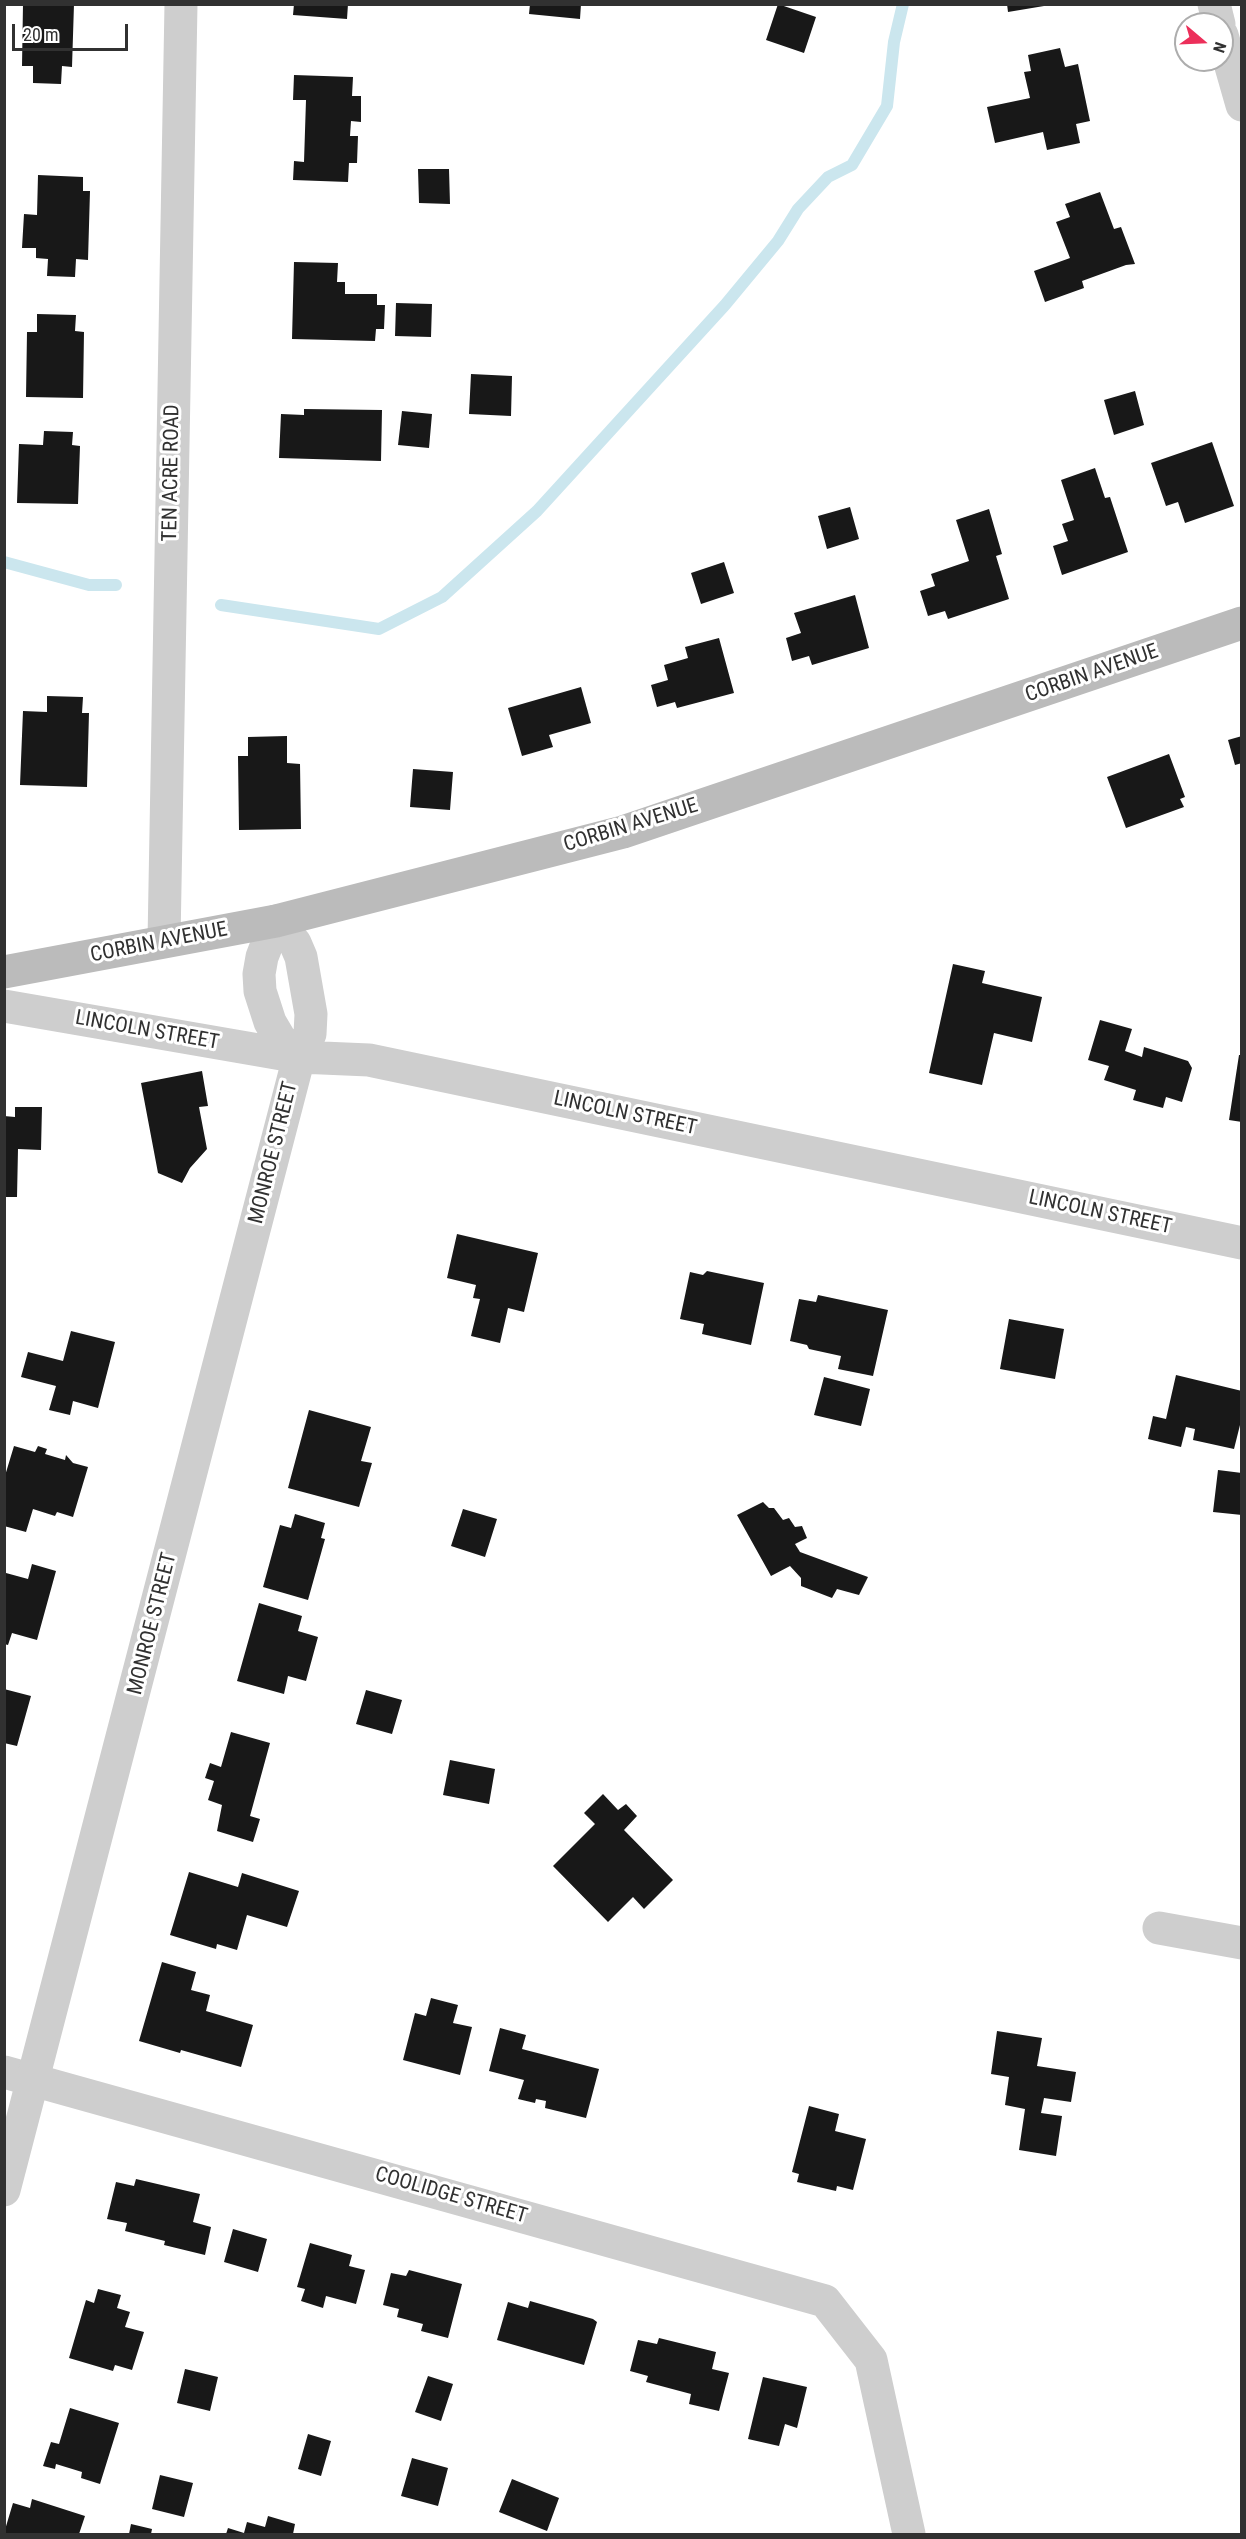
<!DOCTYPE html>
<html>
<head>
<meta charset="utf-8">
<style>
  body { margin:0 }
  #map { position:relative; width:1246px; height:2539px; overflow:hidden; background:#fff; font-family:"Roboto Condensed",sans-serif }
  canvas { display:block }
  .frame { position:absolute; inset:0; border:6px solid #313131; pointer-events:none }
  .north { position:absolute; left:1174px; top:12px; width:60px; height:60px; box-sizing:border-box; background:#fff; border:2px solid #adadad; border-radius:50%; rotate:109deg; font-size:16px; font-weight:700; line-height:24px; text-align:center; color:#313131 }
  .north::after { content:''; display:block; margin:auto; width:21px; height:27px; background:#ec2f5a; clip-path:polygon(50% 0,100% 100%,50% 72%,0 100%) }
  .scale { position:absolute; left:12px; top:24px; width:116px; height:27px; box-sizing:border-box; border:3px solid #313131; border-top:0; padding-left:8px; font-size:18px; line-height:21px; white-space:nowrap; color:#313131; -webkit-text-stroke:4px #fff; paint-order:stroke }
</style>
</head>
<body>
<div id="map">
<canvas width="1246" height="2539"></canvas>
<div class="frame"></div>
<div class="north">N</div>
<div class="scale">20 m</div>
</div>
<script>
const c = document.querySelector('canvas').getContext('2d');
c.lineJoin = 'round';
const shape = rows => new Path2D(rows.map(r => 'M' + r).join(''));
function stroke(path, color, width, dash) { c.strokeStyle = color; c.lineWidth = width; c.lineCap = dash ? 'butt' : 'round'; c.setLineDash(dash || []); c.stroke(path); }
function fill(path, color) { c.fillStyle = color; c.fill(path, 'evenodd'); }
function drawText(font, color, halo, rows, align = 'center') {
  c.font = font + ' "Roboto Condensed",sans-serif'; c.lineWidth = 6; c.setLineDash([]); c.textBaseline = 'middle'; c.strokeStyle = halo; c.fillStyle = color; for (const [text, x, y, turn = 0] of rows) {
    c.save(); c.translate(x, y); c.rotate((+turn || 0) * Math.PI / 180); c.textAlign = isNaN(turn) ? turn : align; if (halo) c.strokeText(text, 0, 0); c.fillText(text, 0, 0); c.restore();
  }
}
stroke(shape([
  [4,562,89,585,116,585],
  [221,605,379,629,442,597,537,511,725,305,778,241,798,209,828,177,852,165,887,106,894,42,903,4]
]), '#cbe6ee', 12);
fill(shape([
  [23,4,74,4,72,67,62,66,61,84,33,83,33,66,22,66],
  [294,4,348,4,347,19,293,15],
  [530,4,581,4,580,19,529,14],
  [778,4,816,17,804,53,766,40],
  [1007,4,1044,4,1044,6,1008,12],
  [1060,48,1065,67,1078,64,1090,121,1076,124,1080,143,1047,150,1043,132,995,143,987,107,1030,98,1024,72,1031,71,1028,55],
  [294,75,353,77,352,96,361,96,361,122,351,121,350,136,358,136,357,163,349,163,348,182,293,180,294,161,304,162,306,100,293,100],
  [418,169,449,169,450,204,419,203],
  [38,175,83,177,83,191,90,191,88,260,76,259,75,277,47,276,48,259,36,258,36,248,22,248,24,214,37,215],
  [1100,192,1114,229,1121,227,1135,264,1126,265,1082,281,1084,288,1045,302,1034,271,1070,258,1056,222,1070,217,1065,204],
  [294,262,338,263,337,282,345,282,345,294,377,294,377,305,385,305,384,329,376,329,375,341,292,339],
  [396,303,432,304,431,337,395,336],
  [37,314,76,315,75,331,84,332,83,398,26,397,27,332,37,332],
  [471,374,512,376,511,416,469,414],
  [1135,391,1144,425,1114,435,1104,400],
  [304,409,382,410,381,461,279,458,281,414,304,415],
  [402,411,432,414,429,448,398,445],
  [44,431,73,432,72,445,80,446,78,504,17,503,19,444,43,445],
  [1212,442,1234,506,1185,523,1178,502,1166,506,1151,463],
  [1095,468,1105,498,1110,497,1128,552,1062,575,1053,546,1068,541,1062,524,1074,520,1061,480],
  [850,507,859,539,827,549,818,516],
  [989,509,1002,554,996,556,1009,599,948,619,945,611,928,616,920,591,935,586,931,574,969,561,956,520],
  [724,562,734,593,701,604,691,573],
  [855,595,869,648,812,665,809,656,792,661,786,638,801,633,794,613],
  [719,638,734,693,677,708,675,702,657,707,651,685,668,680,664,665,688,658,685,647],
  [581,687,591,723,549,735,553,747,522,756,508,708],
  [47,696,83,697,82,713,89,713,87,787,20,785,23,711,47,712],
  [287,736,287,763,300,764,301,829,239,830,238,756,248,756,248,737],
  [1242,736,1242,763,1235,765,1228,740],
  [1169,754,1185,797,1180,799,1184,807,1126,828,1107,777],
  [413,769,453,772,450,810,410,807],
  [953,964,985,971,982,983,1042,997,1032,1042,994,1033,982,1085,929,1073],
  [1100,1020,1132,1029,1125,1051,1142,1057,1144,1047,1188,1061,1192,1068,1182,1102,1166,1097,1163,1108,1133,1100,1136,1090,1104,1080,1109,1066,1088,1060],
  [1239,1055,1242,1055,1242,1122,1229,1120],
  [202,1071,208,1106,199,1107,207,1149,190,1168,182,1183,158,1173,141,1083],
  [15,1107,42,1107,41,1150,18,1149,17,1197,4,1197,4,1116,15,1117],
  [457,1234,538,1253,524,1312,508,1308,500,1343,471,1336,480,1299,473,1298,476,1285,447,1278],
  [707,1271,764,1283,751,1345,702,1334,704,1324,680,1319,690,1272,703,1275],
  [818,1295,888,1310,873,1376,838,1369,841,1356,809,1349,807,1345,790,1341,799,1299,816,1302],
  [1009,1319,1064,1329,1055,1379,1000,1369],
  [71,1331,115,1342,98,1408,73,1401,70,1415,49,1410,56,1386,21,1377,28,1352,63,1361],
  [1176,1375,1242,1391,1242,1417,1234,1449,1193,1440,1195,1429,1186,1427,1181,1447,1148,1439,1153,1416,1166,1419],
  [824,1377,870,1389,861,1426,814,1415],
  [309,1410,371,1427,361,1461,372,1463,359,1507,288,1488],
  [14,1446,35,1452,38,1446,47,1449,45,1454,65,1460,66,1455,73,1463,88,1467,73,1517,57,1512,55,1516,33,1509,26,1532,4,1526,4,1479],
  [1218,1470,1242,1473,1242,1515,1213,1512],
  [763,1502,769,1508,774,1508,783,1520,789,1518,795,1527,802,1526,807,1538,795,1544,800,1552,868,1577,859,1595,837,1589,832,1598,801,1586,801,1578,790,1566,771,1576,737,1515],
  [463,1509,497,1519,485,1557,451,1546],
  [295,1514,325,1523,321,1538,325,1539,308,1600,263,1587,280,1525,291,1528],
  [32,1564,56,1571,37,1640,12,1633,8,1645,4,1644,6,1573,28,1579],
  [259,1603,302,1616,298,1631,318,1637,306,1681,288,1676,284,1694,237,1681],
  [4,1689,31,1696,17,1746,4,1743],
  [366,1690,402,1700,392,1734,356,1724],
  [231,1732,270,1743,250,1816,260,1819,253,1842,217,1831,222,1805,208,1800,214,1781,205,1778,210,1763,221,1767],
  [450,1760,495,1769,489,1804,443,1795],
  [603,1794,618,1810,626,1804,637,1816,624,1830,673,1880,644,1909,633,1897,608,1922,553,1866,595,1824,584,1813],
  [189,1872,238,1887,242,1873,299,1891,287,1927,247,1915,237,1950,217,1944,216,1949,170,1935],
  [162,1962,196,1972,191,1990,210,1995,206,2011,253,2025,241,2067,181,2050,180,2053,139,2041],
  [431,1998,458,2005,453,2023,472,2027,460,2075,403,2060,415,2013,426,2016],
  [500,2028,526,2035,522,2049,599,2069,586,2118,545,2108,546,2101,536,2099,535,2103,518,2099,524,2080,489,2071],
  [997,2031,1042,2038,1037,2066,1076,2072,1071,2102,1044,2098,1041,2113,1062,2116,1056,2156,1019,2150,1025,2109,1005,2105,1009,2077,991,2074],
  [809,2106,839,2114,835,2131,866,2139,853,2190,837,2186,836,2191,797,2182,799,2174,792,2172],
  [136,2179,200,2194,193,2222,211,2227,205,2255,164,2245,165,2241,125,2231,127,2223,107,2219,116,2182,134,2186],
  [233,2229,267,2239,258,2272,224,2262],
  [310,2243,352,2255,349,2266,365,2270,356,2304,326,2296,323,2308,301,2301,305,2289,297,2287],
  [409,2270,462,2284,448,2338,421,2331,423,2324,397,2317,399,2309,383,2305,391,2273,406,2276],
  [98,2289,121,2295,117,2308,130,2312,125,2327,144,2332,132,2370,115,2365,113,2371,69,2358,86,2300,94,2303],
  [530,2301,593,2319,597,2322,584,2365,497,2340,508,2302,528,2308],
  [659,2338,716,2352,712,2369,729,2373,719,2411,689,2404,691,2394,646,2382,648,2376,630,2371,638,2340,657,2344],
  [185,2369,218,2377,210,2411,177,2403],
  [428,2376,453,2384,441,2421,415,2412],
  [763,2377,807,2387,797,2428,785,2424,779,2446,748,2439],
  [70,2408,119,2423,100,2484,81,2478,82,2472,56,2464,55,2469,43,2466,51,2442,59,2444],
  [308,2434,331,2441,321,2476,298,2469],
  [412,2458,448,2468,438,2506,401,2496],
  [160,2475,193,2483,184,2517,152,2509],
  [512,2479,559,2498,547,2531,499,2512],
  [32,2499,85,2516,79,2534,4,2533,13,2503,30,2508],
  [268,2516,295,2524,293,2534,226,2534,228,2528,244,2533,247,2522,265,2527],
  [131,2524,152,2529,151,2534,129,2534]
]), '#181818');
stroke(shape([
  [1214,4,1219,24],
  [1222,35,1242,105],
  [164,941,181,4],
  [1159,1928,1242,1943],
  [4,2072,825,2301,871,2360,909,2534]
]), '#cecece', 33);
stroke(shape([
  [4,1006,299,1057,369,1060,1242,1243],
  [4,2190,299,1057,310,1034,311,1014,301,957,295,943,276,921,262,957,259,974,260,991,270,1022,280,1039,299,1057]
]), '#cecece', 33);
stroke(shape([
  [4,972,276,921,623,832,1242,623]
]), '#bbb', 33);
drawText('21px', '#313131', '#fff', [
  ["TEN ACRE ROAD",172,473,-89],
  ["CORBIN AVENUE",1092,674,-19],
  ["CORBIN AVENUE",631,826,-17],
  ["CORBIN AVENUE",159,943,-11],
  ["LINCOLN STREET",147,1031,10],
  ["LINCOLN STREET",625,1114,12],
  ["MONROE STREET",274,1153,-76],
  ["LINCOLN STREET",1100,1213,12],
  ["MONROE STREET",153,1624,-76],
  ["COOLIDGE STREET",451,2196,16]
]);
</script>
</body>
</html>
